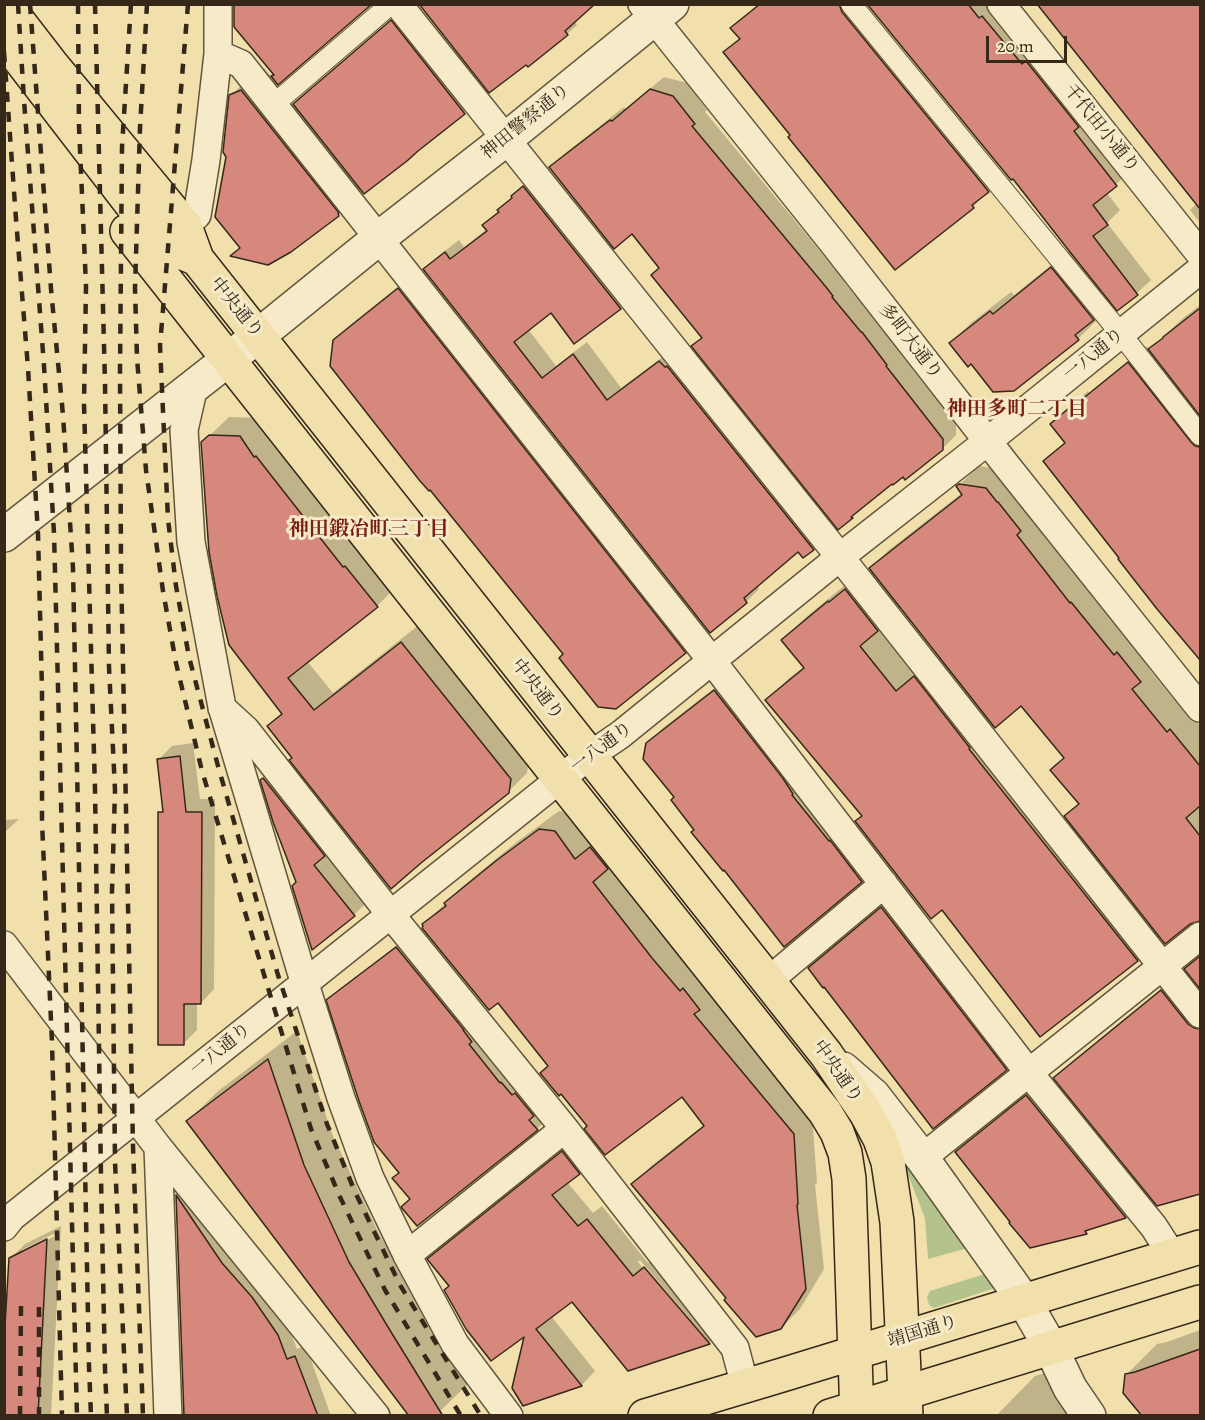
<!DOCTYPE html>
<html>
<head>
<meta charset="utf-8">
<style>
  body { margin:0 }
  #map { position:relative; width:1205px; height:1420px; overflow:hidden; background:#f1dfac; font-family:Alegreya,serif }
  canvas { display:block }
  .frame { position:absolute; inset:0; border:6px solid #352819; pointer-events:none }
  .scale { position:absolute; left:986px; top:36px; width:81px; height:27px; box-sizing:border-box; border:3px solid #352819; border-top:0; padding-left:8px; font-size:18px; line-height:21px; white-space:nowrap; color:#352819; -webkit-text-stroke:4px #f6eac9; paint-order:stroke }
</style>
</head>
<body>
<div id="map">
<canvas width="1205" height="1420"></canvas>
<div class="frame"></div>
<div class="scale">20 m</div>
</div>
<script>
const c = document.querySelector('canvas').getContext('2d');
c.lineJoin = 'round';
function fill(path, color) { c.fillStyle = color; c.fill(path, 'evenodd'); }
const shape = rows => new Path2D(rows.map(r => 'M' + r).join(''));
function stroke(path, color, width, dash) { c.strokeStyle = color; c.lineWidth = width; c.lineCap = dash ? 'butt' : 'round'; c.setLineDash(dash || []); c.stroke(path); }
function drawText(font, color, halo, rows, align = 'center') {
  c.font = font + ' Alegreya,"Noto Serif JP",serif'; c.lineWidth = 6; c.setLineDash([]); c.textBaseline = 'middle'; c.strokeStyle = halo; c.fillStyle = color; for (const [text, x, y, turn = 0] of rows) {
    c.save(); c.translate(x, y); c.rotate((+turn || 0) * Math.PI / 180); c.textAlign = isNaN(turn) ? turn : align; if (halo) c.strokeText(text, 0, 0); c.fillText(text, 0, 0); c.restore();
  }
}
fill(shape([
  [906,1156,918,1182,968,1248,928,1259,925,1218,903,1162],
  [988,1273,995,1288,934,1308,929,1305,927,1297,930,1291]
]), '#b4c38e');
fill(shape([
  [370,4,277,84,293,105,399,14,472,105,464,112,364,192,361,188,359,191,360,192,338,214,228,156,231,96,253,73,264,68,272,78],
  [420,4,574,21,577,25,567,34],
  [758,4,860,4,1002,177,973,207,792,135,725,52,740,37,732,28],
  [869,4,997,4,1130,171,1107,193,1120,210,1107,223,1151,280,1137,293,1118,309,1111,301,1096,317,1098,319,1078,339,971,362,951,343,971,323,1011,292,1014,295,1070,250,1013,177],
  [1039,4,1200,4,1200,223,1190,210,1197,203],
  [664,77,687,83,707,110,705,112,839,274,845,281,844,282,875,320,876,320,900,351,899,352,956,425,956,435,942,449,893,482,862,506,839,528,693,346,703,337,660,267,632,232,551,168,564,154,624,107,626,109],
  [526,183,633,295,620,308,551,311,528,329,556,366,587,342,621,388,673,349,826,535,803,556,799,550,757,585,759,589,746,602,425,269,438,256,459,240,464,247,487,229,484,225],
  [414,274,700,637,685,652,565,654,335,340,350,325],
  [1200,305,1200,658,1045,461,1066,441,1052,424,1070,406,1088,391,1089,393,1146,346,1150,350,1182,319],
  [229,417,259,418,396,587,377,606,307,661,333,693,420,624,529,759,527,773,508,792,294,757,269,726,282,712,202,443],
  [979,466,1005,470,1158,662,1150,670,1186,714,1189,712,1200,726,1200,919,1197,919,1161,937,1137,960,1040,1034,942,908,767,700,789,678,805,666,783,640,806,617,851,580,853,581,869,568,870,569,889,550,962,493,957,487],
  [901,607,939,654,920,670,883,625],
  [1022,704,1065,757,1052,770,1080,803,1065,818,993,728],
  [730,676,876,866,861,881,696,829,676,797,647,743,663,728],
  [193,743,200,799,215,799,214,989,201,1003,197,1003,197,1030,183,1044,160,813,164,809,159,759,172,746],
  [286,757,345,834,335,844,375,894,354,915,298,882,262,781],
  [559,811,573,813,812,1115,817,1183,815,1185,824,1269,800,1309,781,1328,728,1298,633,1185,651,1166,705,1124,683,1095,589,1126,549,1065,498,1001,424,924,464,885,518,841],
  [19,819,6,831,4,833,4,820],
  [894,896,1017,1057,1006,1069,810,968,821,957],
  [409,936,549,1117,537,1129,412,1199,328,1000,341,988],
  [1180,973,1200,999,1200,1192,1158,1204,1055,1078,1074,1060],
  [297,1031,333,1136,378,1232,420,1302,470,1382,435,1416,188,1121,217,1092],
  [1038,1085,1136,1206,1125,1217,1090,1228,1086,1232,1031,1247,957,1152,968,1141],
  [577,1138,593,1159,579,1173,567,1182,593,1213,602,1206,648,1263,659,1254,723,1329,709,1343,572,1299,551,1316,595,1371,582,1385,524,1405,527,1333,451,1285,429,1259,443,1245],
  [640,1260,706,1338,702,1338,638,1262],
  [187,1186,287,1323,297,1349,306,1346,331,1416,185,1416,177,1195],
  [61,1226,51,1416,4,1416,4,1315,7,1319,10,1259,25,1244],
  [53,1234,55,1236,22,1253,22,1250],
  [1200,1330,1200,1416,1144,1416,1126,1375,1157,1344,1167,1342],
  [1060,1368,1097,1416,996,1416,1035,1376]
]), '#0003');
const building = shape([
  [234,4,372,4,278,85,271,76,274,75,234,27,234,4],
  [419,4,595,4,565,31,568,35,528,67,526,65,489,93,419,4],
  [760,4,839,4,842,12,989,192,972,205,974,208,895,270,805,158,788,137,790,135,723,52,740,39,730,28,760,4],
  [867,4,968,4,979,18,982,16,1022,64,1026,61,1079,127,1074,131,1117,186,1093,205,1108,225,1093,236,1138,295,1117,311,1070,252,1013,179,1011,180,867,4],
  [1037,4,1200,4,1200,209,1169,170,1037,4],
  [391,20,465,114,418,151,407,161,364,194,293,104,391,20],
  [650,89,673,96,695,124,692,126,826,287,833,296,832,297,861,332,862,332,887,365,886,366,943,439,943,450,905,480,903,477,893,485,892,484,851,517,853,518,838,530,691,346,702,338,651,275,659,268,632,234,614,249,549,167,610,120,612,121,650,89],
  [241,90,339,213,338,214,339,216,291,252,268,265,230,256,240,248,215,217,226,157,223,152,229,95,241,90],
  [523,186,621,309,574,344,551,313,514,342,542,378,573,354,607,400,659,361,665,367,667,366,814,550,803,558,798,552,744,598,747,603,710,633,423,269,445,252,450,259,487,231,482,225,499,212,497,210,512,198,511,196,523,186],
  [1051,267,1094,320,1075,335,1079,340,1014,391,993,392,971,364,968,367,949,343,990,311,993,314,1051,267],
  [398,288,686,653,616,709,598,707,559,658,563,654,430,490,429,491,420,481,330,366,333,340,398,288],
  [1200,308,1200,416,1148,349,1163,338,1163,337,1200,308],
  [1128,362,1191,442,1195,446,1200,447,1200,660,1157,609,1118,559,1119,558,1043,461,1065,443,1050,424,1069,408,1070,409,1128,362],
  [209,435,240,436,254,457,256,456,270,474,343,567,345,566,378,607,288,678,314,710,401,642,511,779,509,793,421,863,391,889,289,760,292,758,267,726,282,714,229,645,217,596,209,552,201,442,209,435],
  [959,484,986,488,997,502,998,502,1021,531,1017,535,1070,603,1071,602,1114,655,1117,652,1141,682,1132,689,1167,732,1170,729,1200,766,1200,806,1186,818,1200,836,1200,921,1190,924,1165,944,1064,816,1079,804,1050,770,1064,758,1021,706,995,728,869,568,962,495,956,486,959,484],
  [845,589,878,631,860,646,896,691,914,676,970,748,969,749,1138,961,1040,1037,942,910,931,919,855,821,862,816,765,700,804,668,781,640,828,601,829,602,845,589],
  [714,690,782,777,793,794,792,795,829,841,830,840,862,882,784,947,724,870,723,871,691,832,694,830,671,800,674,797,643,759,646,743,714,690],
  [180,756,186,812,202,812,201,1004,184,1004,184,1045,158,1045,158,812,163,812,157,759,180,756],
  [263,778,325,856,314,865,355,916,312,950,292,886,296,882,273,822,260,780,263,778],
  [539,829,555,831,575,859,590,847,608,869,593,882,652,958,680,991,683,988,700,1010,694,1014,794,1134,798,1204,797,1205,806,1289,781,1329,756,1337,724,1300,726,1298,631,1184,704,1126,682,1097,605,1155,584,1129,587,1126,561,1094,559,1096,540,1073,548,1066,498,1003,489,1010,422,928,423,926,422,924,446,906,444,903,497,860,539,829],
  [881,907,1007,1070,933,1129,824,987,823,988,808,968,881,907],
  [396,947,464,1030,463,1030,472,1042,469,1044,500,1083,501,1082,512,1095,515,1093,534,1116,529,1120,538,1130,417,1226,401,1207,410,1199,392,1178,399,1173,374,1142,359,1101,326,1000,396,947],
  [1200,956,1200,989,1184,969,1200,956],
  [1161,990,1188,1024,1194,1028,1200,1029,1200,1194,1157,1206,1053,1078,1161,990],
  [268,1059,304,1165,349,1262,391,1332,443,1416,409,1416,186,1121,268,1059],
  [1026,1095,1126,1218,1085,1231,1087,1234,1030,1248,1009,1223,1010,1222,955,1152,1026,1095],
  [562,1151,580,1174,552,1195,578,1226,587,1219,633,1276,644,1267,710,1344,628,1371,572,1302,536,1329,582,1386,523,1406,512,1388,524,1337,491,1361,466,1329,452,1304,444,1290,449,1286,427,1259,562,1151],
  [176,1195,222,1263,252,1297,278,1335,287,1359,295,1356,318,1416,184,1416,176,1195],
  [47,1239,38,1416,4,1416,4,1342,9,1258,47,1239],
  [1200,1349,1200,1416,1142,1416,1123,1393,1125,1374,1135,1372,1200,1349]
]);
fill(building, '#d6887c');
stroke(building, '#352819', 1.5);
const pedestrian = shape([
  [851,4,1121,334,1200,435],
  [273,105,391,4]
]);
const minor = shape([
  [398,4,840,557,1200,1014],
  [642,4,833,243,1007,466,1200,708],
  [1001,4,1200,254],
  [218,54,241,64,712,661,1029,1073,1154,1227,1172,1255],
  [185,226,197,215,206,160,218,54,218,4],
  [194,386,184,430,191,542,222,707,300,968,341,1098,370,1178,407,1255,455,1344,509,1416],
  [222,708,246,730,391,915,564,1128,735,1348,745,1386],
  [4,945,158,1147,376,1416],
  [768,981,884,884],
  [158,1147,168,1416],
  [922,1158,1200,936],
  [4,1227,12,1217,560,779,589,756,620,735,840,557,988,441,1200,270],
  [407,1255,553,1138,564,1128]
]);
const tertiary = shape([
  [4,535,258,336,379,238,506,139,672,4],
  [843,1069,873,1095,922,1158,1024,1301,1051,1348,1070,1388,1089,1416]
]);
const primary = shape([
  [645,1416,782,1375,1200,1247],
  [830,1416,1200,1302]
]);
const trunk = shape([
  [5,4,53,66,185,226,197,259],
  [4,39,162,244,197,259,826,1054,866,1113,880,1139,888,1162,897,1222,906,1416],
  [127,231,415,596,825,1112,837,1132,845,1153,849,1179,857,1416]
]);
stroke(pedestrian, '#64563e', 22);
stroke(minor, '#64563e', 30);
stroke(tertiary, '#64563e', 36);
stroke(primary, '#352819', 36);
stroke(trunk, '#352819', 36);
stroke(pedestrian, '#f6eac9', 20);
stroke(minor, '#f6eac9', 27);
stroke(tertiary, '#f6eac9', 33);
stroke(primary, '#f1dfac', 33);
stroke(trunk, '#f1dfac', 33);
stroke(shape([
  [18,4,24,100,44,366,54,533,77,1416],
  [30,4,51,289,63,415,73,568,89,1366,91,1416],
  [78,4,79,126,86,286,84,404,95,789,101,1177,105,1369,107,1416],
  [95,4,105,383,109,667,115,790,112,891,115,1162,127,1416],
  [131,4,122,147,120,372,121,568,133,1146,143,1416],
  [147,4,140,128,135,288,137,358,146,470,163,591,176,663,202,771,311,1129,340,1197,385,1290,461,1416],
  [188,4,160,346,168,519,176,586,189,657,218,766,278,975,327,1124,355,1192,400,1285,481,1416],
  [4,52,16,219,28,368,38,534,42,690,42,822,52,1043,62,1416],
  [39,1307,39,1416],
  [20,1416,21,1305]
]), '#352819', 4.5, [10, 10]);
drawText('18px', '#352819', '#f6eac9', [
  ["神田警察通り",526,122,-39],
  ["千代田小通り",1101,129,51],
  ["中央通り",236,308,51],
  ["多町大通り",910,342,52],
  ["一八通り",1094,355,-39],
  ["中央通り",537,690,52],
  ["一八通り",602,748,-37],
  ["一八通り",221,1050,-39],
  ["中央通り",837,1072,55],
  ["靖国通り",923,1332,-17]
]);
drawText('bold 20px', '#7a1f14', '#f6eac9', [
  ["神田多町二丁目",1017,410],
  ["神田鍛冶町三丁目",369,530]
]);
</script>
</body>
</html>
